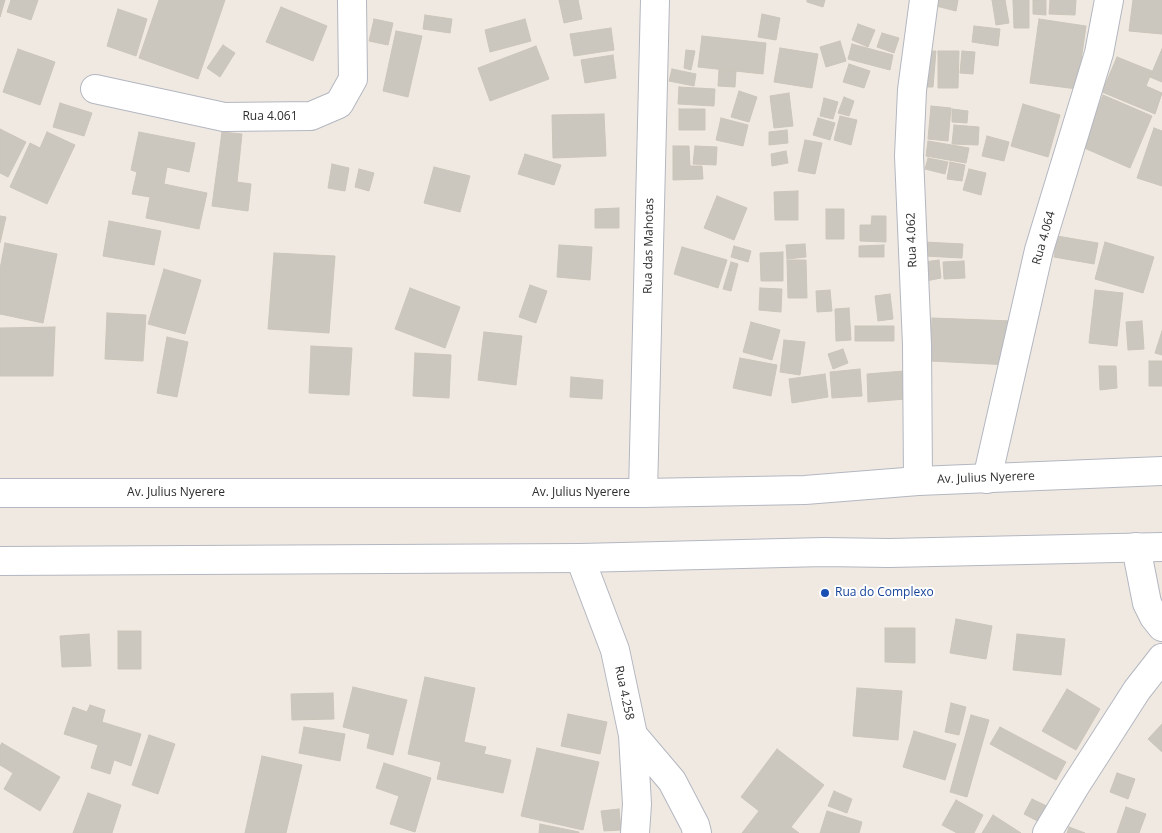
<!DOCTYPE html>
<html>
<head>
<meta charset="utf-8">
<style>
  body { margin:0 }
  canvas { display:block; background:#efe9e1 }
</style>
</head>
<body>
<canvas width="1162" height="833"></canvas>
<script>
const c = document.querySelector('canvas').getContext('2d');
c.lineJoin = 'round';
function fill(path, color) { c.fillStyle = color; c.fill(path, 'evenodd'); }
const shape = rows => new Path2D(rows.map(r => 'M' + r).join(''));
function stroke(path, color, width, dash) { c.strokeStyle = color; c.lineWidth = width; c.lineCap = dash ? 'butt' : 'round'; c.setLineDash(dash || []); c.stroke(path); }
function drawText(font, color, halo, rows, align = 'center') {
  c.font = font + ' "Open Sans",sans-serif'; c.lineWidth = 4; c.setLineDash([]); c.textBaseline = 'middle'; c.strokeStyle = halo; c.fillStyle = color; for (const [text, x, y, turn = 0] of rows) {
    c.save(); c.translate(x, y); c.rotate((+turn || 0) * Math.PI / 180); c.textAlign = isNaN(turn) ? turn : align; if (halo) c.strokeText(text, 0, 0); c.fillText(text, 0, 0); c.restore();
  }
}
const building = shape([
  [0,0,5,0,0,17,0,0],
  [11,0,38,0,31,20,7,12,11,0],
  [159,0,225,0,198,79,139,58,159,0],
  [559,0,578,0,582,19,564,23,559,0],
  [807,0,825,0,823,7,807,2,807,0],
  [937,0,958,0,956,11,936,6,937,0],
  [992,0,1005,0,1009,23,996,25,992,0],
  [1013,0,1029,0,1029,28,1014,28,1013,0],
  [1033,0,1046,0,1046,15,1033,14,1033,0],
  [1050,0,1076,0,1075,15,1049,14,1050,0],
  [1133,0,1162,0,1162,34,1129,31,1133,0],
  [281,7,327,26,313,61,266,42,281,7],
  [118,9,147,19,136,56,107,46,118,9],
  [762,14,780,18,776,40,758,37,762,14],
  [425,15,452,19,450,33,423,29,425,15],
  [374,19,393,23,388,45,369,41,374,19],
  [525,19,531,41,490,52,485,30,525,19],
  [1039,19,1086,26,1077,89,1030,83,1039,19],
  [858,24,875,30,868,47,852,40,858,24],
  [974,26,1000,29,998,46,972,42,974,26],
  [611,28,614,50,574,56,570,34,611,28],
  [396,31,422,36,408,97,383,91,396,31],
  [882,33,899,38,894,53,877,47,882,33],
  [702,36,766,43,763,74,698,67,702,36],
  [840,41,846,61,826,67,820,47,840,41],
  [852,44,893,55,890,70,848,59,852,44],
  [223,45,235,53,220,77,207,68,223,45],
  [536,46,549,79,490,101,478,68,536,46],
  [780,48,818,54,812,88,774,82,780,48],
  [18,49,55,62,40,105,3,92,18,49],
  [1162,49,1162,82,1150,77,1162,49],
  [686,50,695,51,691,70,684,68,686,50],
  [925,51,936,51,933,87,922,87,925,51],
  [938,51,959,51,958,88,938,88,938,51],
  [962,51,975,52,973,74,960,73,962,51],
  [613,55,616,78,585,83,581,60,613,55],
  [1117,57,1152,71,1146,86,1162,93,1155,114,1102,92,1117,57],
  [849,64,870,71,864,88,843,82,849,64],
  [672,69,696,74,694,86,669,81,672,69],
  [719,70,736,71,735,87,718,86,719,70],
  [679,87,715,89,714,106,678,104,679,87],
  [739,91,757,97,749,122,731,117,739,91],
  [789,93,793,126,774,128,770,96,789,93],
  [1103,95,1152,116,1130,168,1082,147,1103,95],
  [844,97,854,101,849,116,838,113,844,97],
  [824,98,838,102,833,119,820,116,824,98],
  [60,103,92,113,84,136,53,127,60,103],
  [1023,104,1060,115,1048,157,1011,146,1023,104],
  [931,106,951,108,948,141,928,139,931,106],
  [679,109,705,109,705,130,679,130,679,109],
  [952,109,968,111,967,123,952,122,952,109],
  [604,114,606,156,553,158,552,115,604,114],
  [840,116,857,120,851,145,834,140,840,116],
  [721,118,748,125,743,146,716,140,721,118],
  [818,118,835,123,830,140,813,135,818,118],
  [954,125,979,127,978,145,952,144,954,125],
  [1154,128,1162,131,1162,186,1137,178,1154,128],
  [0,129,26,142,8,177,0,173,0,129],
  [787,130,788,143,769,145,769,132,787,130],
  [47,132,75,145,47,204,10,187,30,143,40,148,47,132],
  [139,132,195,143,189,172,167,167,164,184,207,193,199,229,146,218,150,197,132,194,137,172,131,170,139,132],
  [222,132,242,134,237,182,251,184,248,211,212,206,222,132],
  [987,136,1009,142,1004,161,982,156,987,136],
  [805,140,822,143,815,174,798,171,805,140],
  [928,141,969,148,966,163,926,156,928,141],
  [673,146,689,146,690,166,702,166,703,179,673,180,673,146],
  [695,146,717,147,716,165,693,164,695,146],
  [786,151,788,163,772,166,771,154,786,151],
  [525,154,561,165,554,185,518,174,525,154],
  [928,158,948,162,945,174,925,169,928,158],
  [950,162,965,165,962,181,947,179,950,162],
  [332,164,349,168,345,191,328,188,332,164],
  [434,167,470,176,460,212,424,203,434,167],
  [359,169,374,173,369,191,355,187,359,169],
  [969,169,986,173,981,195,963,190,969,169],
  [798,191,798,220,775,220,774,192,798,191],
  [717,196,747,208,734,240,704,228,717,196],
  [619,208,619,228,595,228,595,209,619,208],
  [826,209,844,209,844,239,826,239,826,209],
  [0,216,6,217,0,243,0,216],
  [872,216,886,216,886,242,860,241,860,225,871,225,872,216],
  [109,221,161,231,154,265,103,256,109,221],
  [1057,236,1098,243,1094,264,1054,257,1057,236],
  [924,242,963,244,962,258,924,256,924,242],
  [1105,242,1154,257,1143,293,1095,279,1105,242],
  [5,243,57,254,43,323,0,314,0,269,5,243],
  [805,244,806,257,787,259,786,245,805,244],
  [559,245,592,247,590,280,557,277,559,245],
  [884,245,884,257,859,257,859,246,884,245],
  [734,246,751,251,748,262,731,257,734,246],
  [682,247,727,260,718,288,674,274,682,247],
  [783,252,783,281,761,281,760,253,783,252],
  [274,253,335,256,329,333,268,329,274,253],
  [787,260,806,260,807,298,788,298,787,260],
  [939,260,941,278,926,281,924,262,939,260],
  [964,261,965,278,944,279,943,262,964,261],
  [731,262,738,264,731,291,723,289,731,262],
  [164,269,201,280,185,334,148,324,164,269],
  [530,285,547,291,536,323,519,317,530,285],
  [410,288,460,307,445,348,395,329,410,288],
  [760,288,782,289,781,312,759,310,760,288],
  [830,290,832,311,817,312,816,291,830,290],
  [1095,290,1123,293,1117,346,1089,343,1095,290],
  [890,294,893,319,878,321,875,296,890,294],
  [849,308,851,340,836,341,835,309,849,308],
  [107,313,146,315,143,361,105,359,107,313],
  [932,318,1012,321,1010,365,930,361,932,318],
  [1142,321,1144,349,1128,350,1126,322,1142,321],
  [751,322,780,330,772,360,743,352,751,322],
  [855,326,894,326,894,341,855,341,855,326],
  [55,327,53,376,0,376,0,328,55,327],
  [1162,331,1162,355,1155,353,1162,331],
  [484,332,522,336,516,385,478,380,484,332],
  [167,337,188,342,177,397,157,393,167,337],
  [784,340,805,342,800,375,780,372,784,340],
  [311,346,352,348,349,395,309,393,311,346],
  [843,349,848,363,833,369,828,354,843,349],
  [415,353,451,355,449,398,413,396,415,353],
  [740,358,777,365,771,396,733,388,740,358],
  [1149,361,1162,361,1162,386,1149,386,1149,361],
  [1099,366,1116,366,1117,388,1100,390,1099,366],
  [860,369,862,396,832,398,830,372,860,369],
  [904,371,906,399,868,402,867,374,904,371],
  [825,374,828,397,792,403,789,379,825,374],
  [571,377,603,380,602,399,570,397,571,377],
  [956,619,992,626,986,659,950,653,956,619],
  [885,628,915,628,915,663,885,662,885,628],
  [118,631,141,631,141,669,118,669,118,631],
  [89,634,91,666,62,667,60,636,89,634],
  [1017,634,1065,639,1061,675,1013,670,1017,634],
  [425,677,475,688,464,742,486,747,484,754,511,760,503,793,437,779,441,762,408,754,425,677],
  [353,687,407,700,393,755,367,748,370,734,343,727,353,687],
  [857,688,902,691,898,740,853,736,857,688],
  [1067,689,1100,709,1076,750,1042,731,1067,689],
  [333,693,334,719,292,720,291,694,333,693],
  [951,703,966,707,959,735,945,732,951,703],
  [90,705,105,710,102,722,141,734,131,766,114,760,110,774,91,768,98,745,64,734,73,707,87,712,90,705],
  [568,714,607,722,600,754,561,746,568,714],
  [971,715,989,720,967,797,950,792,971,715],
  [1162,724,1162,752,1148,739,1162,724],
  [304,727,345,734,340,761,299,753,304,727],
  [1000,727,1066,762,1056,780,990,744,1000,727],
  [914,731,956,744,945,780,903,767,914,731],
  [149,735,175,744,158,794,132,785,149,735],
  [2,743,60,777,40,811,4,789,13,773,0,765,0,746,2,743],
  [537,748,599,762,583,830,521,816,537,748],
  [777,749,824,785,791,827,799,833,742,833,759,811,741,797,777,749],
  [262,756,302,765,286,833,245,833,262,756],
  [384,763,431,778,415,832,390,824,399,796,376,788,384,763],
  [1117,773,1135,779,1128,799,1110,792,1117,773],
  [834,791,852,799,847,813,828,806,834,791],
  [88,793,121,805,112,833,73,833,88,793],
  [1032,799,1053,809,1045,825,1024,814,1032,799],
  [956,800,983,815,974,833,957,833,942,825,956,800],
  [1126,807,1146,814,1139,833,1117,833,1126,807],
  [619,809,621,830,604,831,601,811,619,809],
  [827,811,862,822,859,833,820,833,827,811],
  [993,815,1021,833,982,833,993,815],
  [540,824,579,832,579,833,539,833,540,824],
  [1069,827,1085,833,1067,833,1069,827]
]);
fill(building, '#cbc7bf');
stroke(building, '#cbc5ba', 1);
const street = shape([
  [95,89,224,117,311,116,339,104,353,79,352,0],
  [987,479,1039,250,1099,53,1109,0],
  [918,481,917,345,909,156,912,90,924,0],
  [643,493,655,0],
  [1136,547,1147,603,1154,617,1162,627],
  [580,558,615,650,633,735,637,804,635,833],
  [633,735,672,781,695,825,697,833],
  [1047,833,1074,788,1137,690,1162,658]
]);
const secondary = shape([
  [0,493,643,493,805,490,918,481,1162,471],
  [0,561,580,558,824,552,889,553,1162,547]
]);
stroke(street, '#b4b7c1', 30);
stroke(secondary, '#b4b7c1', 30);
stroke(street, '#fff', 28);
stroke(secondary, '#fff', 28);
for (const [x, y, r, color] of [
  [825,593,5,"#1a4fb4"]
]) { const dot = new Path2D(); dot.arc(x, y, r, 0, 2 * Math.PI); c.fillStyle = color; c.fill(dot); stroke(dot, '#fff', 2); }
drawText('12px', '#2e2e2e', '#fff', [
  ["Rua 4.061",270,117],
  ["Rua 4.064",1044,238,-74],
  ["Rua 4.062",912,240,-92],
  ["Rua das Mahotas",649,246,-89],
  ["Av. Julius Nyerere",986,478,-2],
  ["Av. Julius Nyerere",176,493],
  ["Av. Julius Nyerere",581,493],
  ["Rua 4.258",624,693,78]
]);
drawText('12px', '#164399', '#fff', [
  ["Rua do Complexo",835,593]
], 'left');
</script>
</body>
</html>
